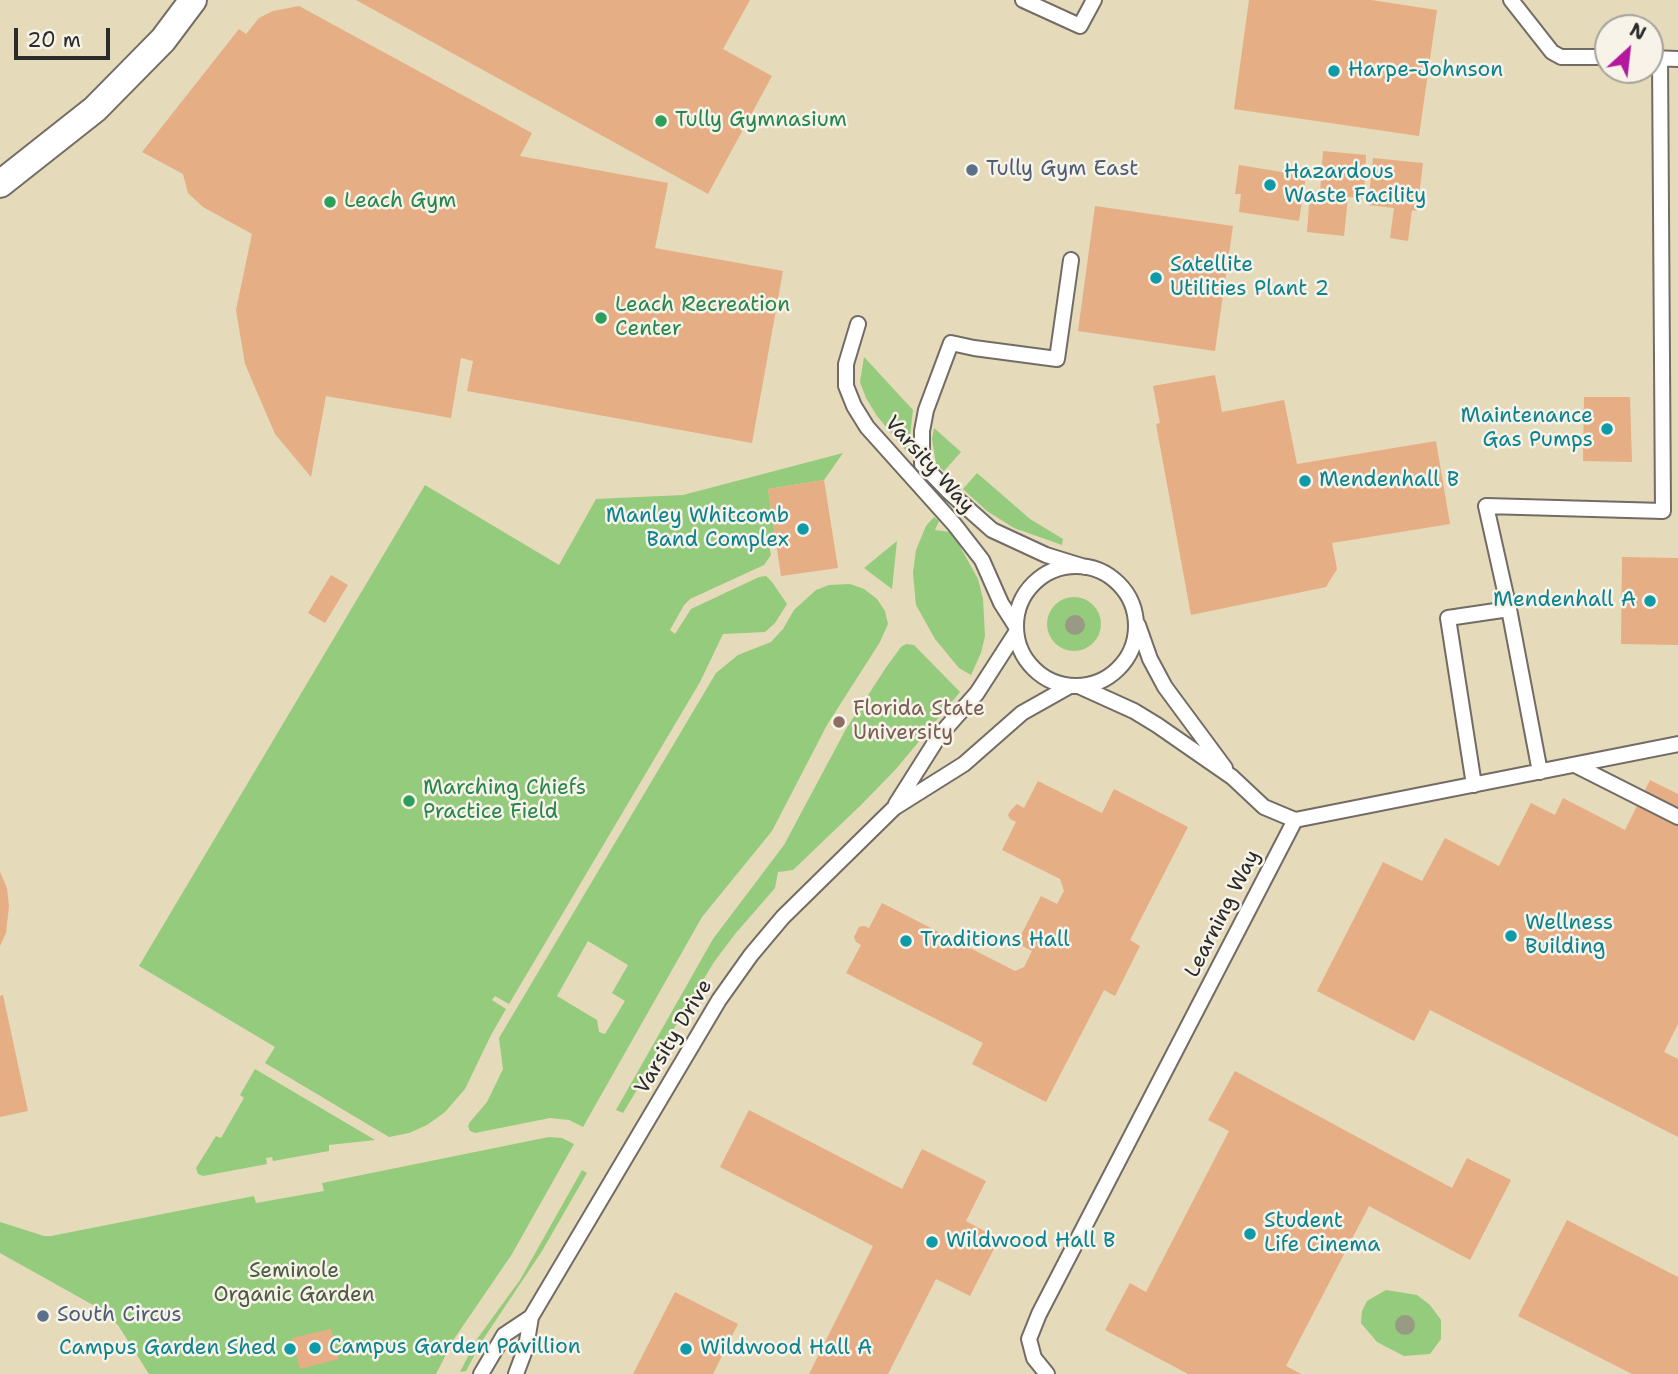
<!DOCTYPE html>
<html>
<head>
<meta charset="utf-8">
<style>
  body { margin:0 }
  #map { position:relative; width:1678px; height:1374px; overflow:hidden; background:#f6e6d2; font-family:"Shantell Sans",sans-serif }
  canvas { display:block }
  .north { position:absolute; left:1594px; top:14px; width:70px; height:70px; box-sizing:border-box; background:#f7f3e8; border:2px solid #a5a39c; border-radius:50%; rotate:27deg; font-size:19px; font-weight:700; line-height:28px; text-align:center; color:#2b2b2b }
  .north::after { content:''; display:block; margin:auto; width:24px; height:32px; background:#b5179e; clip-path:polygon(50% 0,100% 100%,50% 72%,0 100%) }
  .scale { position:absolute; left:14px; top:28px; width:96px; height:32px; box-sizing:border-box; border:4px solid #2b2b2b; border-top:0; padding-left:9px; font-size:21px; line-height:24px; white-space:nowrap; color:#2b2b2b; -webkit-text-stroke:5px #f7f3e8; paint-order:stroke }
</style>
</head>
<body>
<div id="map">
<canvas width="1678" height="1374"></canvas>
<div class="north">N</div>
<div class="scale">20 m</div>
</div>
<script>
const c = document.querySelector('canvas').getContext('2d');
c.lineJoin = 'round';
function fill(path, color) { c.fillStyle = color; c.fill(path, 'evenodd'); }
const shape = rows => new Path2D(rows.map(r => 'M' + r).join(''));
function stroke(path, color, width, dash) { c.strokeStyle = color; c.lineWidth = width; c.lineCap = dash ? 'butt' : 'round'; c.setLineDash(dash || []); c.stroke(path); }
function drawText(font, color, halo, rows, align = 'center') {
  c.font = font + ' "Shantell Sans",sans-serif'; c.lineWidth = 5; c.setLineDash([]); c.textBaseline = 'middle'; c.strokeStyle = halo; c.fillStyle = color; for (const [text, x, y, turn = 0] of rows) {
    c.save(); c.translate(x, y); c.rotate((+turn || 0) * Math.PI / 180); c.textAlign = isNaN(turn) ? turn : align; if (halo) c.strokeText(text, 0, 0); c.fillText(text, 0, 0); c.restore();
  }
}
fill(shape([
  [0,0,1678,0,1678,1374,0,1374],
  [1608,28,1650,28,1650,70,1608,70]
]), '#e5daba');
fill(shape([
  [864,357,913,410,908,453,877,416,866,398,860,382],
  [934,428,961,452,944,471,936,464,932,439],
  [843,453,824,480,768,489,775,536,769,546,771,555,764,565,690,599,684,605,670,630,675,634,691,609,759,577,766,576,772,582,787,604,775,623,765,632,723,634,700,682,509,1004,495,996,492,1000,506,1009,491,1035,465,1089,445,1112,427,1125,409,1133,389,1137,265,1063,275,1047,139,966,425,485,559,565,596,499,683,495],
  [977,473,1030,519,1063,539,1062,545,1014,528,987,511,963,489],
  [934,517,939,521,935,530,950,532,958,543,978,579,983,599,985,636,981,653,971,675,959,668,935,639,916,605,913,573,916,550,926,526],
  [897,541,892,589,864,568],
  [850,584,864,589,877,599,885,611,888,624,880,642,827,725,772,831,702,917,583,1127,569,1120,550,1118,475,1133,470,1131,468,1126,470,1122,487,1102,503,1069,499,1038,716,673,738,655,771,642,783,629,794,610,816,590,829,585],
  [588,941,628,965,612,993,625,1001,605,1034,599,1032,597,1020,557,996],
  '1047 624a27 27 0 1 1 54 0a27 27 0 1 1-54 0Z',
  [906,644,914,645,960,692,896,769,862,804,793,870,778,872,775,888,735,934,714,962,623,1113,616,1110,713,939,784,845,846,729,887,666,901,647],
  [255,1069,375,1140,329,1145,329,1151,273,1161,272,1157,266,1158,267,1164,203,1176,198,1174,196,1168,216,1136,221,1138,244,1098,240,1095],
  [549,1137,562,1138,574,1144,512,1254,454,1339,436,1374,149,1374,118,1325,93,1305,0,1253,0,1222,44,1236,51,1236,254,1196,256,1203,324,1191,322,1183],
  [582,1170,587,1173,542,1251,482,1341,466,1371,460,1372,477,1339,520,1280],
  [1386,1290,1417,1295,1430,1305,1441,1320,1441,1339,1430,1354,1404,1356,1377,1342,1361,1323,1362,1311,1367,1301]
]), '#95cb7c');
fill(shape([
  [356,0,750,0,723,49,772,76,708,194],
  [1249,0,1371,0,1437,10,1419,136,1234,109],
  [299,6,532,133,520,156,668,183,655,248,783,271,752,443,467,391,473,361,461,358,451,418,326,396,311,477,275,434,245,364,236,310,252,234,203,207,188,193,183,174,142,152,239,29,246,34,259,18,273,11],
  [1323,151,1366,155,1364,198,1348,197,1344,236,1307,232,1310,193,1320,194],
  [1373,158,1423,163,1417,211,1412,210,1408,241,1390,238,1394,208,1368,205],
  [1239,165,1306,176,1299,221,1239,212,1241,194,1235,194],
  [1095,206,1233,226,1215,351,1078,331],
  [1215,375,1222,412,1284,400,1297,464,1436,441,1450,524,1332,543,1337,569,1326,587,1191,615,1156,424,1160,423,1153,386],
  [1584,397,1630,397,1632,462,1583,461],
  [824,480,838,568,781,576,768,489],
  [1622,557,1678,558,1678,645,1621,644],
  [331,575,348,585,325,623,308,613],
  [1650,780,1678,794,1678,1024,1664,1052,1678,1059,1678,1137,1430,1010,1414,1041,1317,991,1383,862,1422,881,1445,838,1499,866,1531,803,1555,815,1563,798,1625,830],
  [1038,781,1102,813,1114,789,1188,827,1130,940,1140,946,1115,996,1104,990,1046,1102,972,1064,983,1043,846,973,861,945,856,942,854,937,859,927,864,926,869,928,882,903,1015,971,1024,967,1032,951,1017,943,1041,896,1057,904,1064,891,1060,879,1002,850,1016,822,1010,819,1008,815,1011,810,1017,804,1024,808],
  [0,872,7,888,9,906,6,933,0,946],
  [3,995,28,1111,0,1117,0,996],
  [1235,1071,1452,1188,1467,1158,1511,1180,1470,1260,1369,1206,1286,1366,1301,1374,1188,1374,1105,1330,1130,1283,1146,1292,1229,1131,1208,1120],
  [749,1110,902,1189,922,1149,986,1181,966,1221,999,1239,970,1296,936,1279,888,1374,809,1374,873,1246,720,1167],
  [1567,1220,1678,1277,1678,1374,1632,1374,1518,1316],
  [675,1292,738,1324,713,1374,633,1374],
  [331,1329,339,1359,300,1369,296,1354,286,1356,283,1344,293,1342,292,1338]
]), '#e6ae85');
const lane = shape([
  [1023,0,1080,26,1094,0],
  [1511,0,1552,52,1561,57,1608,57],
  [1650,58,1678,59],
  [1071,260,1057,359,974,348,951,343,926,410,922,431,922,464,948,491,992,530,1046,555,1085,567],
  [858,324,846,364,846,386,854,406,867,427,954,524,982,560,1001,603,1015,625],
  '1016 626a60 60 0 1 1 120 0a60 60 0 1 1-120 0Z',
  [1138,625,1150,659,1165,687,1225,768],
  [1081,687,1134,711,1157,725,1232,777,1264,807,1295,820],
  [1575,765,1678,817],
  [1540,772,1509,609,1486,506,1663,511,1660,58],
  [1474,785,1448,618,1509,609],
  [896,804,939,736,977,693,1015,634],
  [1295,820,1678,744],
  [481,1374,504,1335,531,1317],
  [516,1374,526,1347,531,1317,719,1000,751,955,783,917,894,808,964,764,1022,713,1070,686],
  [1047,1374,1034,1358,1029,1339,1039,1314,1295,820]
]);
const street = shape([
  [0,184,95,109,163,40,193,0]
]);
stroke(lane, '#726c65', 18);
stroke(street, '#726c65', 30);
stroke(lane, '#fff', 14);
stroke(street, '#fff', 26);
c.fillStyle = '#989a83';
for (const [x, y] of [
  [1075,625],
  [1405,1325]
]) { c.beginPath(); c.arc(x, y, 10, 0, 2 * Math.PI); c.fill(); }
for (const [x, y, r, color] of [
  [1334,71,7,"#0f9aa8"],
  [661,121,7,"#2e9e5b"],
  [972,170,7,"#5c6f8a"],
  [1270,185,7,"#0f9aa8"],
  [330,202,7,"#2e9e5b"],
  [1156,278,7,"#0f9aa8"],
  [601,318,7,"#2e9e5b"],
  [1607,429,7,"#0f9aa8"],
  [1305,481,7,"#0f9aa8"],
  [803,529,7,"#0f9aa8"],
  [1650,601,7,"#0f9aa8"],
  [839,722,7,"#8d6e63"],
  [409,801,7,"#2e9e5b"],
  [1511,936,7,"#0f9aa8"],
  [906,941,7,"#0f9aa8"],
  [1250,1234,7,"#0f9aa8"],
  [932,1242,7,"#0f9aa8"],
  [43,1316,7,"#5c6f8a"],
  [315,1348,7,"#0f9aa8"],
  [290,1349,7,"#0f9aa8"],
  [686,1349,7,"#0f9aa8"]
]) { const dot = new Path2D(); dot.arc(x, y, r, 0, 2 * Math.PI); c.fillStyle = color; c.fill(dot); stroke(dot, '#f7f3e8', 2.5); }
drawText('21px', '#0d838f', '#f7f3e8', [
  ["Harpe-Johnson",1348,71],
  ["Hazardous",1284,173],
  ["Waste Facility",1284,197],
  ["Satellite",1170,266],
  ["Utilities Plant 2",1170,290],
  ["Maintenance",1593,417,"right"],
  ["Gas Pumps",1593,441,"right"],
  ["Mendenhall B",1319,481],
  ["Manley Whitcomb",789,517,"right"],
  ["Band Complex",789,541,"right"],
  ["Mendenhall A",1636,601,"right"],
  ["Wellness",1525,924],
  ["Building",1525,948],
  ["Traditions Hall",920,941],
  ["Student",1264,1222],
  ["Life Cinema",1264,1246],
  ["Wildwood Hall B",946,1242],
  ["Campus Garden Pavillion",329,1348],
  ["Campus Garden Shed",276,1349,"right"],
  ["Wildwood Hall A",700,1349]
], 'left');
drawText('21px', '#27864d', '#f7f3e8', [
  ["Tully Gymnasium",675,121],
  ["Leach Gym",344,202],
  ["Leach Recreation",615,306],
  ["Center",615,330],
  ["Marching Chiefs",423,789],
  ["Practice Field",423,813]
], 'left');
drawText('21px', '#4e5e75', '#f7f3e8', [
  ["Tully Gym East",986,170],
  ["South Circus",57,1316]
], 'left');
drawText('21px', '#2b2b2b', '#f7f3e8', [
  ["Varsity Way",929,465,48],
  ["Learning Way",1223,914,-63],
  ["Varsity Drive",674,1037,-59]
]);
drawText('21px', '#785e54', '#f7f3e8', [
  ["Florida State",853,710],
  ["University",853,734]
], 'left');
drawText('21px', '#4b5b43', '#f7f3e8', [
  ["Seminole",294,1272],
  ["Organic Garden",294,1296]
]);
</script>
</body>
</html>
